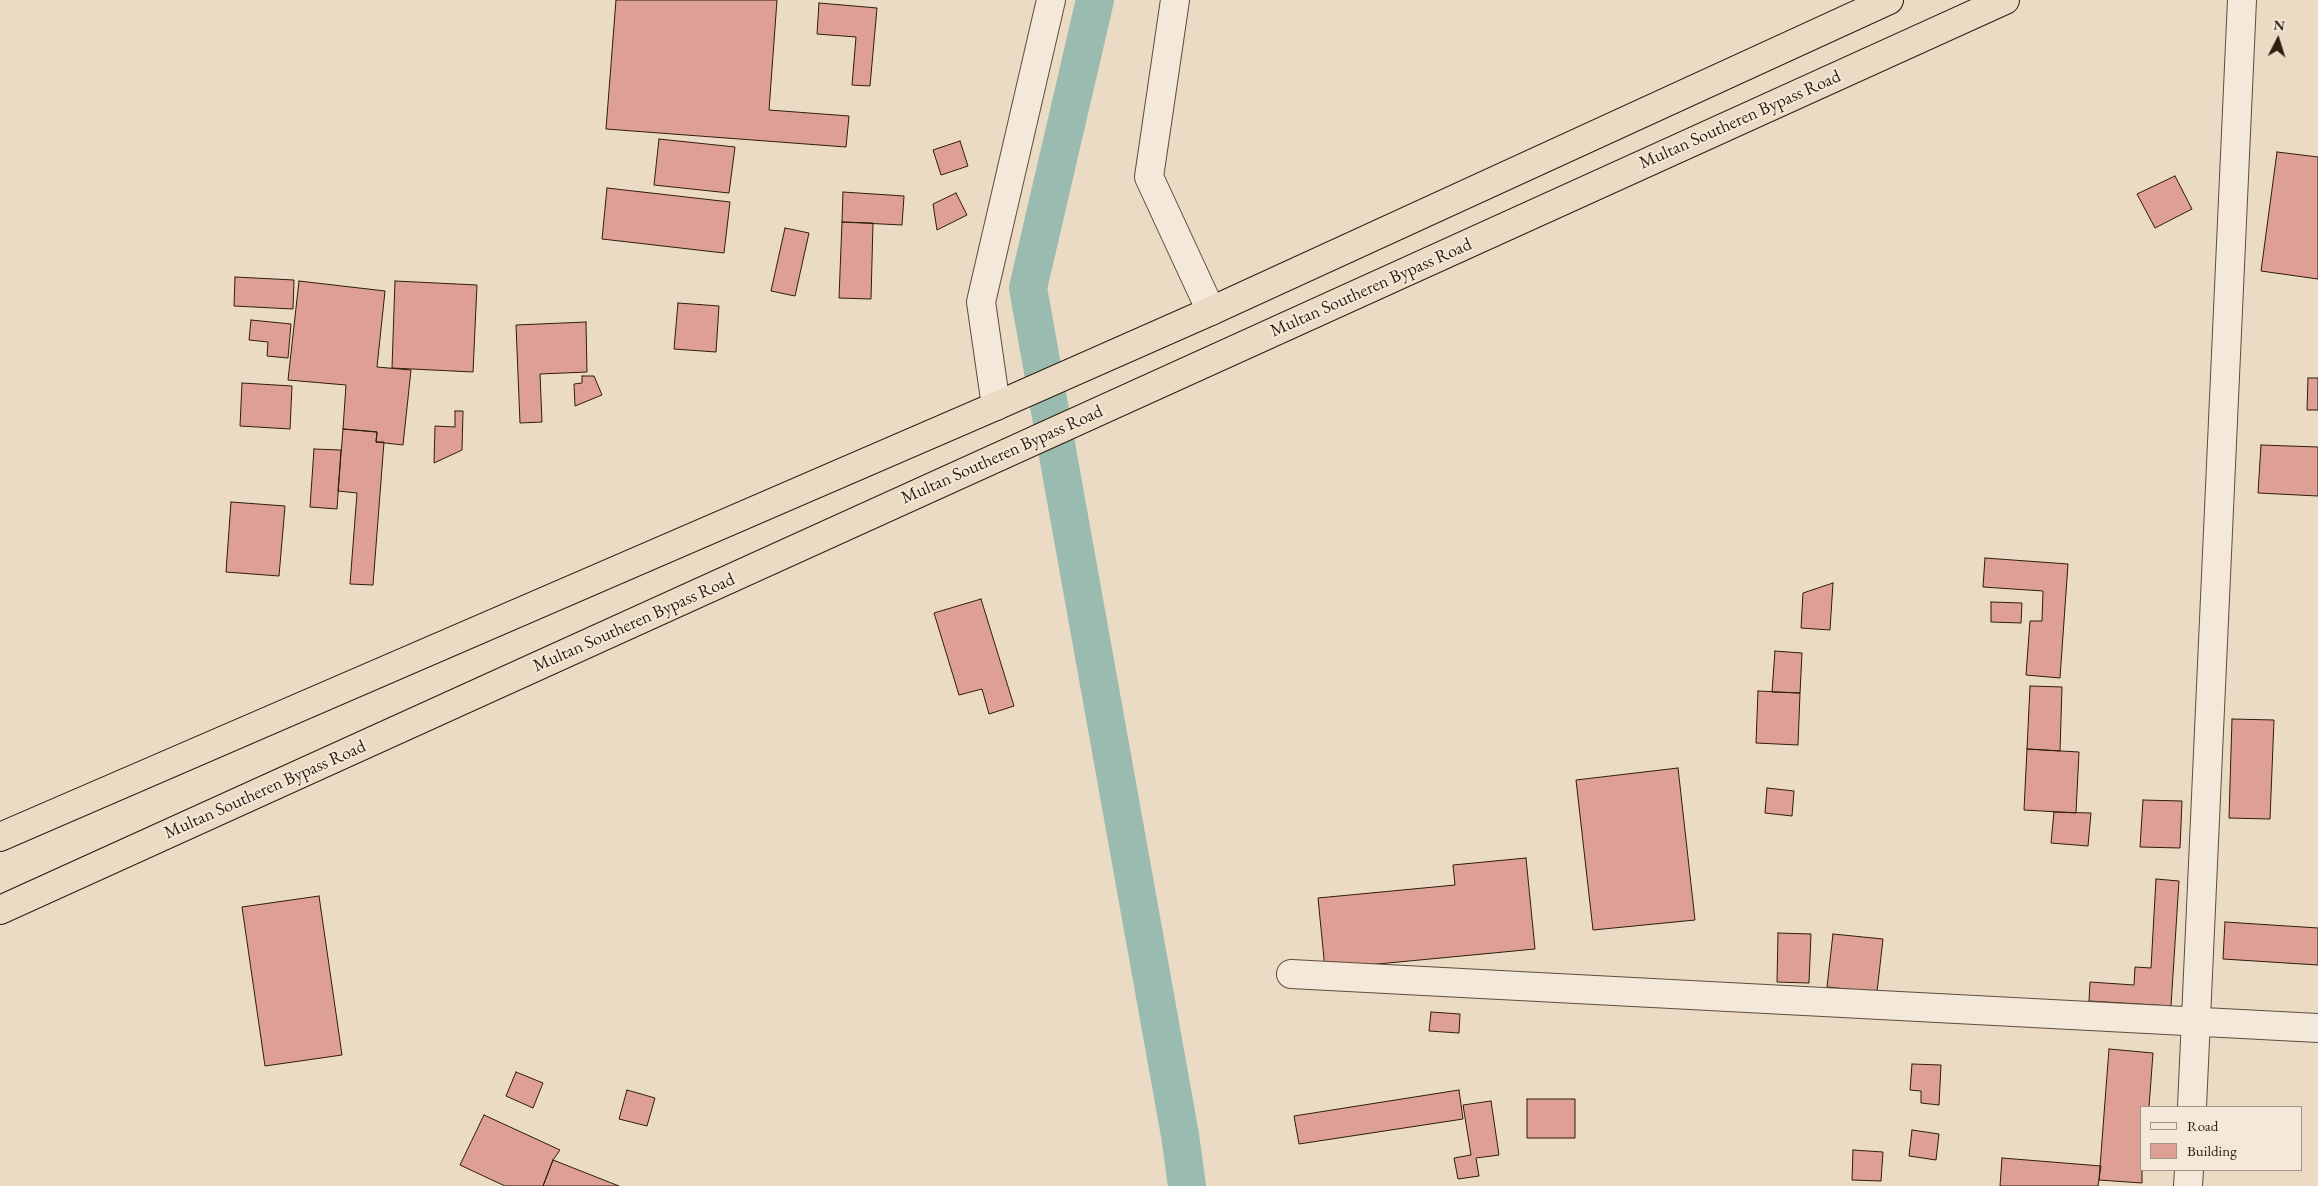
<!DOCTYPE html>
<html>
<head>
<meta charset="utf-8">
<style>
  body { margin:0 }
  #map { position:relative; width:2318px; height:1186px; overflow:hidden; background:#ecdbc4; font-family:"EB Garamond",serif }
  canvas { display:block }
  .legend { position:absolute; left:2140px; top:1106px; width:162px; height:65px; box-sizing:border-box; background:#f3e8d9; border:1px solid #a49687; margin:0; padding:6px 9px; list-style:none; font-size:15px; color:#2e1c0d }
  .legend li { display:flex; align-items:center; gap:10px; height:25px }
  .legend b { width:25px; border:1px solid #a49687 }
  .north { position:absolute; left:2253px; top:15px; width:50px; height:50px; -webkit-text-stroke:4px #f3e8d9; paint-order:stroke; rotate:5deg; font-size:14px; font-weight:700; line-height:20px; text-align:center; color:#2e1c0d }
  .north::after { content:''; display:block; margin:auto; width:18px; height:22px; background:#2e1c0d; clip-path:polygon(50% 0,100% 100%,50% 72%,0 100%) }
</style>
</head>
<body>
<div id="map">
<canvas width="2318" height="1186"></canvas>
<ul class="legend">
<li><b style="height:6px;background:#f3e8d9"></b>Road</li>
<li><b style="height:14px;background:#dea095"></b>Building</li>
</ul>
<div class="north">N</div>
</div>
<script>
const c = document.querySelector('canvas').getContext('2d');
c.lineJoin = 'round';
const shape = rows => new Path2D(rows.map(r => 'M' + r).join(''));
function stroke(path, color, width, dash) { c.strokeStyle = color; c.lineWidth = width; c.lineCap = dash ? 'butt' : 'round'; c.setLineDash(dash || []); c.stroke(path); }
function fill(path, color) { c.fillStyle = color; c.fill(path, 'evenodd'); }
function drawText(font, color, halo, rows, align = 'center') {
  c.font = font + ' "EB Garamond",serif'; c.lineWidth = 4; c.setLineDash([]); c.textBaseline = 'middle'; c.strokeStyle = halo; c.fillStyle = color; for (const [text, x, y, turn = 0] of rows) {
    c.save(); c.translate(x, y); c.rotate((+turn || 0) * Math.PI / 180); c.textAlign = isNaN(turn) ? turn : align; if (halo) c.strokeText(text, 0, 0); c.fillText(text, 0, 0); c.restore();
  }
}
stroke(shape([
  [1095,0,1028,288,1180,1135,1187,1186]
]), '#99bbb0', 38);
const building = shape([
  [616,0,777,0,769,110,849,116,846,147,606,129,616,0],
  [819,3,877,8,870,86,852,85,856,37,817,34,819,3],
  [659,139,735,147,729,193,654,185,659,139],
  [960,141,968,166,941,175,933,150,960,141],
  [2277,152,2318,157,2318,279,2261,271,2277,152],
  [2175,176,2192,209,2155,228,2137,194,2175,176],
  [607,188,730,202,724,253,602,239,607,188],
  [843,192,904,196,902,225,842,222,843,192],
  [956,193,967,215,937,230,933,204,956,193],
  [842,222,873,223,871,299,839,298,842,222],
  [785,228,809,233,795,296,771,291,785,228],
  [235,277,294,280,293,309,234,306,235,277],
  [299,281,385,291,377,367,411,370,403,445,376,442,377,432,343,429,346,385,288,380,299,281],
  [395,281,477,285,473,372,392,368,395,281],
  [678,303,719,306,716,352,674,349,678,303],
  [251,320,291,324,288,358,267,356,268,342,249,340,251,320],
  [586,322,587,372,540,374,542,422,520,423,516,325,586,322],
  [582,376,594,376,602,395,575,406,574,384,582,383,582,376],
  [2308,378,2318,378,2318,410,2307,410,2308,378],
  [242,383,292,386,290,429,240,426,242,383],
  [455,411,463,411,462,450,434,463,435,426,455,427,455,411],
  [343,429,377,432,376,442,384,442,373,585,350,584,357,493,338,491,343,429],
  [2261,445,2318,447,2318,496,2258,493,2261,445],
  [314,449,341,450,337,509,310,507,314,449],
  [231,502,285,506,279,576,226,572,231,502],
  [1985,558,2068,564,2060,678,2026,675,2030,621,2042,621,2043,591,1983,587,1985,558],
  [1833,583,1830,630,1801,628,1803,593,1833,583],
  [981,599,1014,706,989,714,982,689,959,695,934,613,981,599],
  [1991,602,2022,603,2021,623,1991,622,1991,602],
  [1775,651,1802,653,1800,693,1772,692,1775,651],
  [2030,686,2062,687,2060,751,2027,749,2030,686],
  [1758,691,1800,693,1798,745,1756,743,1758,691],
  [2232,719,2274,720,2270,819,2229,818,2232,719],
  [2027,749,2079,752,2076,813,2024,810,2027,749],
  [1678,768,1695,920,1593,930,1576,780,1678,768],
  [1767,788,1794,791,1792,816,1765,813,1767,788],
  [2143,800,2182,801,2180,848,2140,847,2143,800],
  [2054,812,2091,813,2088,846,2051,843,2054,812],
  [1526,858,1535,949,1325,969,1318,898,1455,885,1453,865,1526,858],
  [2156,879,2179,881,2171,1006,2089,1001,2090,982,2134,985,2135,967,2151,968,2156,879],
  [319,896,342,1055,265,1066,242,907,319,896],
  [2225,922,2318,928,2318,965,2223,959,2225,922],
  [1778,933,1811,934,1809,983,1777,982,1778,933],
  [1833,934,1883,939,1877,992,1827,987,1833,934],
  [1431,1012,1460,1014,1459,1033,1429,1031,1431,1012],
  [2109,1049,2153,1053,2149,1107,2142,1107,2142,1183,2099,1180,2109,1049],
  [1912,1064,1941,1065,1939,1105,1921,1103,1921,1091,1910,1090,1912,1064],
  [516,1072,543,1083,533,1108,506,1096,516,1072],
  [627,1090,655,1098,647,1126,619,1119,627,1090],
  [1459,1090,1463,1119,1299,1144,1294,1116,1459,1090],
  [1527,1099,1575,1099,1575,1138,1527,1138,1527,1099],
  [1491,1101,1499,1155,1476,1158,1479,1176,1458,1179,1454,1158,1471,1155,1463,1105,1491,1101],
  [484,1115,560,1150,553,1160,543,1186,505,1186,460,1165,484,1115],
  [1912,1130,1939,1134,1936,1160,1909,1156,1912,1130],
  [1853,1150,1883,1152,1881,1181,1852,1180,1853,1150],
  [2002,1158,2101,1166,2098,1186,2000,1186,2002,1158],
  [553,1160,619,1186,543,1186,553,1160]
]);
fill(building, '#dea095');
stroke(building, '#2e1c0d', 1);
const street = shape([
  [1175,0,1149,177,1211,311],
  [996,406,981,302,1051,0],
  [1291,974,2318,1028],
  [2192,1107,2242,0],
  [2188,1186,2189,1170]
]);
const highway = shape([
  [0,837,996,406,1211,311,1889,0],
  [0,910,2005,0]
]);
stroke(street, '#5e4c3b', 30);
stroke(highway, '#2e1c0d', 30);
stroke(street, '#f3e8d9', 28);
stroke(highway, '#ecdbc4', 28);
drawText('18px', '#2e1c0d', '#f3e8d9', [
  ["Multan Southeren Bypass Road",1740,120,-24],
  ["Multan Southeren Bypass Road",1371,288,-24],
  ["Multan Southeren Bypass Road",1002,455,-24],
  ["Multan Southeren Bypass Road",634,623,-24],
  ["Multan Southeren Bypass Road",265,790,-24]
]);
</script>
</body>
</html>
